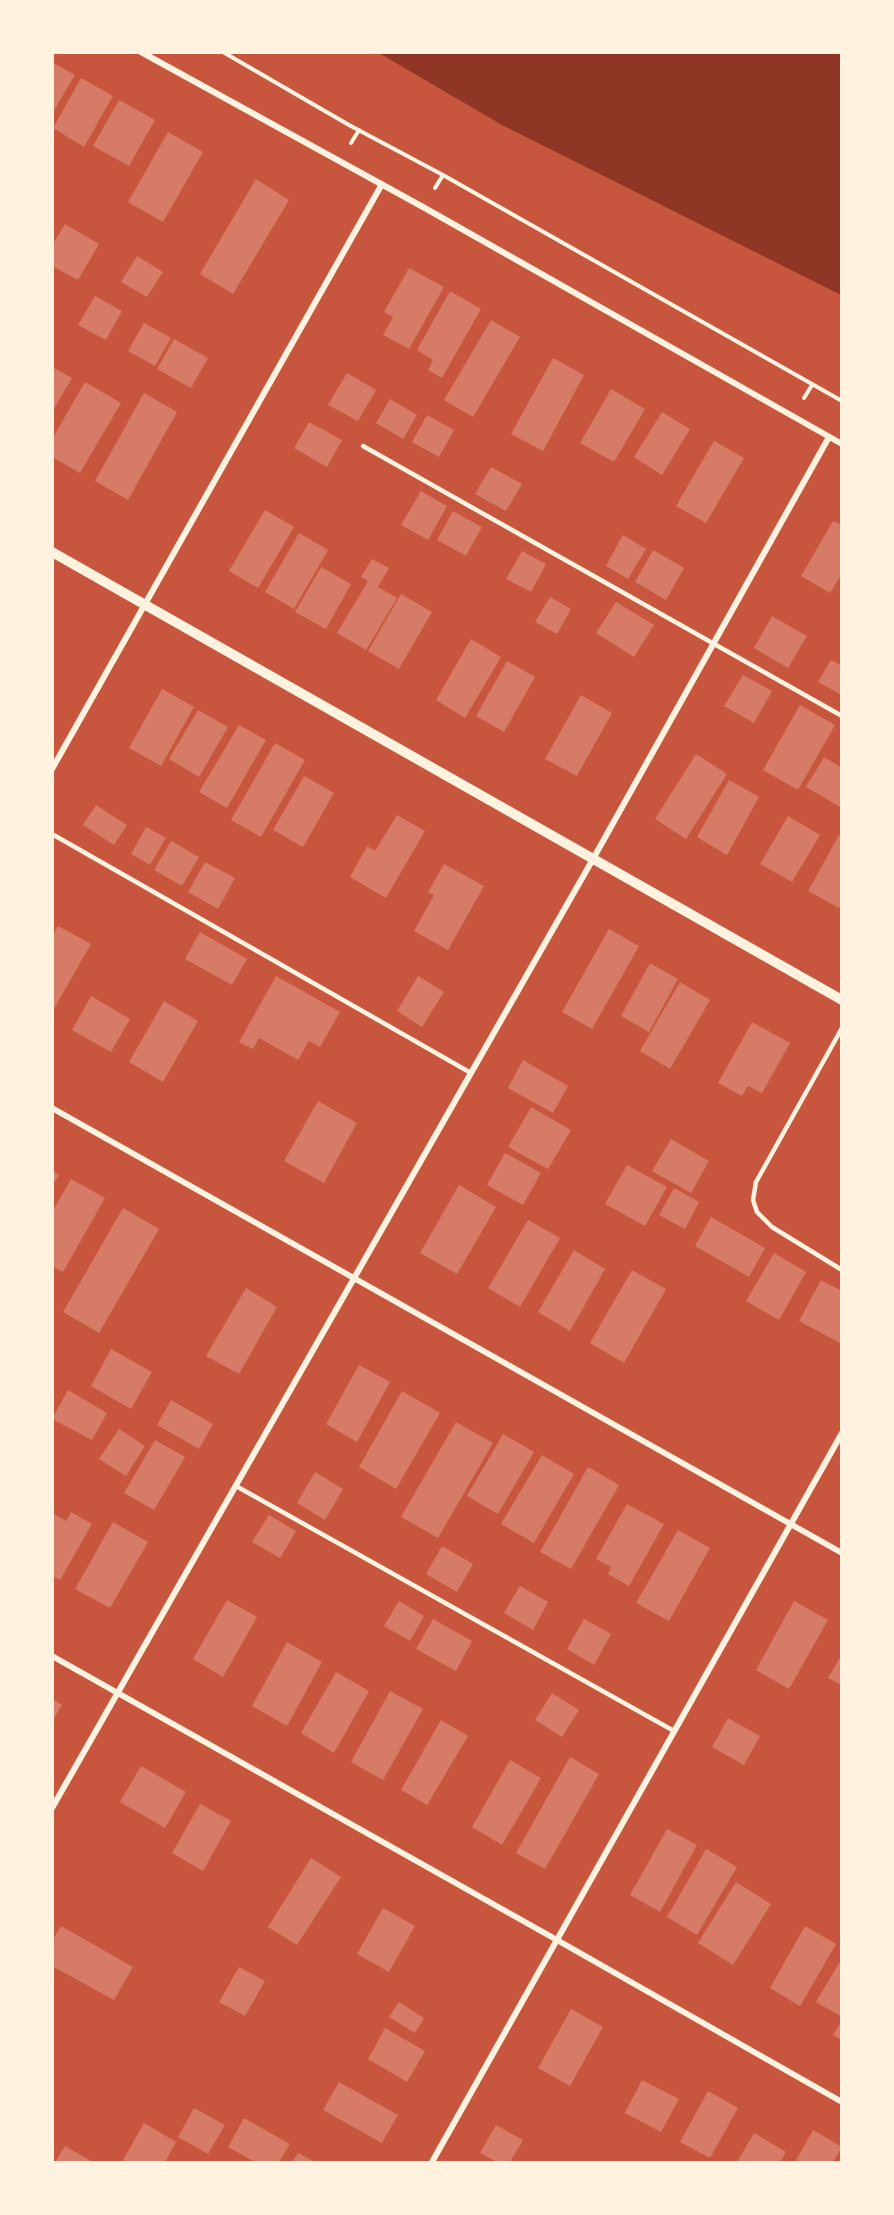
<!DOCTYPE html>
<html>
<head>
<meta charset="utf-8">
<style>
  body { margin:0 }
  #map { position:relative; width:894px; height:2215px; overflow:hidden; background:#c8553d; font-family:"DM Sans",sans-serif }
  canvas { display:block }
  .frame { position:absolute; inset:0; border:54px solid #fff3e0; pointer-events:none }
</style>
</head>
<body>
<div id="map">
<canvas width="894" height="2215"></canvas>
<div class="frame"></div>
</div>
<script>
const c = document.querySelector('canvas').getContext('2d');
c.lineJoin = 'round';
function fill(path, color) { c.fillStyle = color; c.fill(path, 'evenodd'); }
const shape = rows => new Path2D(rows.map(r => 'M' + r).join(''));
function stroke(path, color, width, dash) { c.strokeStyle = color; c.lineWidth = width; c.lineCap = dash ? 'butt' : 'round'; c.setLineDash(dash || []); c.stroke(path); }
fill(shape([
  [379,53,841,53,841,295,502,125]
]), '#8f3625');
fill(shape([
  [52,62,75,75,52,114],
  [81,78,113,96,84,147,53,128],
  [119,100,155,120,129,166,93,146],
  [168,132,203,152,163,222,128,202],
  [256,179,289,200,233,294,200,274],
  [65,224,99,244,78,280,52,266,52,245],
  [137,256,163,272,147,297,121,282],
  [409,268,444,287,409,349,383,335,393,317,384,312],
  [450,291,481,309,442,378,428,370,433,360,417,350],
  [95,296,122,311,106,340,78,325],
  [491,320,520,337,473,417,444,400],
  [144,323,171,338,155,366,128,351],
  [174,339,208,358,191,388,157,369],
  [553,358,584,375,543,451,511,434],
  [52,367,72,378,52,412],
  [347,373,376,390,358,421,328,405],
  [85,382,121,403,80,473,52,457,52,439],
  [611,389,645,409,614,462,580,443],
  [144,393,177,412,128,500,95,481],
  [390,399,417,415,403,439,376,423],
  [662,412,690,429,662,475,634,457],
  [427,415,454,430,439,457,412,442],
  [309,422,342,440,327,467,294,448],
  [714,441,744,458,706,523,676,506],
  [491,467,522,484,506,511,475,494],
  [421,491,447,506,428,540,401,525],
  [265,510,294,527,258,588,229,571],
  [453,511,482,527,466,556,437,540],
  [833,521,842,525,842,574,830,593,801,576],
  [299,533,328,550,294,609,265,592],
  [623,535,646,549,628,579,606,566],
  [653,550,684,568,666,600,635,582],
  [522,551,546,564,531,592,506,579],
  [372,559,389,568,378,587,397,598,366,650,337,633,368,581,361,577],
  [321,567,351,584,326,629,295,612],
  [401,594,432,612,399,669,368,651],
  [550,597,571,609,557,634,535,622],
  [616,602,654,625,634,657,596,633],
  [772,616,807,636,788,668,754,648],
  [471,639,501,657,465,718,436,700],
  [831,660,842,666,842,695,818,682],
  [507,661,535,677,504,732,476,716],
  [743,675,772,691,754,723,724,706],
  [162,689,194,707,161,766,129,748],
  [581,695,612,713,577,776,545,759],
  [800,705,835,725,798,790,763,770],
  [198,710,228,727,199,777,169,759],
  [239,725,266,740,227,808,199,792],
  [275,743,305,760,261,837,231,820],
  [696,754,727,774,686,839,655,819],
  [824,757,842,768,842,808,806,787],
  [304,776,334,793,303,847,273,830],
  [729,780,759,797,727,855,697,837],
  [96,805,127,825,114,845,83,825],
  [397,815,425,831,386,898,350,877,367,846,375,851],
  [788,816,820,835,792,882,760,864],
  [146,827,166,838,150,865,131,854],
  [839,835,842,836,842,904,839,908,808,891],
  [171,841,199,857,182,886,154,870],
  [205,862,235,878,218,909,188,892],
  [444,864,484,886,448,950,414,931,434,895,428,892],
  [58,926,91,944,52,1012,52,936],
  [609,929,639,946,592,1029,562,1012],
  [200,932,247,959,232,985,185,959],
  [650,963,678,979,649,1032,621,1016],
  [276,976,340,1012,320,1047,309,1041,298,1060,259,1038,253,1049,239,1042],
  [418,976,444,992,422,1027,397,1011],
  [680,982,710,1000,670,1069,640,1051],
  [91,996,130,1019,111,1052,72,1030],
  [164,1001,198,1021,163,1082,129,1062],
  [752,1022,790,1043,762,1093,748,1086,742,1096,718,1083],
  [523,1060,568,1086,553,1113,508,1088],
  [318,1101,357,1123,324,1183,284,1161],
  [531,1107,571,1130,548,1169,508,1147],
  [671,1139,709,1161,691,1193,652,1171],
  [505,1153,541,1173,523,1205,487,1185],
  [627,1165,667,1187,645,1226,605,1204],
  [52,1171,59,1175,52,1186],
  [71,1179,105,1198,63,1272,52,1266,52,1212],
  [459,1185,496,1207,457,1274,420,1253],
  [674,1188,699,1202,685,1229,659,1215],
  [123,1208,159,1229,99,1333,63,1312],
  [711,1217,765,1248,749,1277,695,1246],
  [528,1220,560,1238,520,1307,488,1288],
  [574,1250,605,1269,570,1331,538,1312],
  [774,1253,806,1272,779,1320,746,1301],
  [632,1270,666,1289,624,1363,590,1343],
  [821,1280,842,1291,842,1339,840,1343,799,1321],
  [246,1288,277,1307,239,1374,206,1356],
  [111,1349,152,1372,131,1409,91,1386],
  [359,1365,390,1382,357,1442,326,1424],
  [68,1390,107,1413,92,1440,52,1419],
  [402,1391,440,1413,396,1489,359,1467],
  [171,1400,213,1424,199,1449,157,1425],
  [456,1422,493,1443,438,1538,401,1517],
  [119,1429,145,1446,126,1476,99,1459],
  [503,1434,534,1452,498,1514,467,1496],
  [155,1440,185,1457,154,1510,124,1493],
  [542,1455,574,1474,534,1543,501,1524],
  [588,1467,619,1485,571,1569,540,1552],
  [315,1472,343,1489,325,1520,297,1503],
  [627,1504,664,1524,629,1586,608,1574,611,1567,596,1559],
  [71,1512,92,1524,60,1580,52,1576,52,1513,66,1521],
  [269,1515,296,1531,280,1558,252,1542],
  [113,1522,148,1542,110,1608,75,1589],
  [678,1530,710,1548,669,1621,636,1603],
  [442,1546,473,1564,457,1592,426,1574],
  [520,1586,548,1602,533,1630,504,1613],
  [227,1600,257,1617,223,1677,193,1659],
  [399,1601,424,1616,410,1641,384,1626],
  [794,1601,828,1620,789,1689,756,1670],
  [433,1619,472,1641,456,1671,416,1649],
  [584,1619,611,1634,594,1665,567,1649],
  [287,1642,322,1662,287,1726,252,1706],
  [842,1654,842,1685,828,1678],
  [336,1672,369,1691,334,1753,301,1733],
  [390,1691,423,1709,383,1780,351,1762],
  [552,1693,579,1710,562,1737,535,1720],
  [52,1699,62,1705,52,1722],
  [728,1718,760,1736,744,1765,712,1747],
  [441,1720,468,1736,427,1805,401,1790],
  [570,1757,599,1774,545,1869,516,1853],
  [510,1760,541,1778,502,1845,472,1827],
  [141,1766,186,1792,165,1828,120,1802],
  [200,1804,231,1821,203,1871,172,1853],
  [667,1829,697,1845,660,1912,630,1895],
  [706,1849,737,1867,697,1935,667,1917],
  [311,1858,341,1877,297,1945,268,1927],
  [736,1882,771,1904,733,1965,698,1943],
  [383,1908,415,1926,389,1972,357,1954],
  [61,1926,133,1967,114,2000,52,1966,52,1941],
  [805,1926,836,1944,800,2006,770,1988],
  [842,1958,842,2017,816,2002],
  [239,1967,265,1981,245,2016,219,2002],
  [399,2002,424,2018,415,2033,389,2017],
  [571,2009,603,2027,570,2086,538,2068],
  [842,2021,842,2040,833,2035],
  [385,2028,425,2051,407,2082,368,2059],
  [642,2080,679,2099,661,2132,625,2113],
  [339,2082,398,2115,382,2143,323,2110],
  [708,2091,738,2108,710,2158,680,2142],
  [194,2108,225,2125,208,2154,178,2137],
  [244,2118,290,2144,279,2162,255,2162,228,2147],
  [144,2123,176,2142,165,2162,122,2162],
  [496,2125,523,2140,510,2162,497,2162,480,2153],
  [813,2130,842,2147,833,2162,795,2162],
  [754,2133,786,2152,780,2162,737,2162],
  [65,2146,93,2162,55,2162],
  [298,2153,315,2162,292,2162]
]), '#d67c66');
stroke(shape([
  [223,52,349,125,443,175,842,401],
  [351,143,359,130],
  [435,188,443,175],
  [804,398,812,385]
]), '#fff3e0', 4);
stroke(shape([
  [363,446,842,716],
  [52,834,471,1073],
  [842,1028,756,1182,753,1200,757,1212,772,1227,842,1270],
  [236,1486,674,1731]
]), '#fff3e0', 4.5);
stroke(shape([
  [141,52,423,207,842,444],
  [52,769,382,184],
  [52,1108,842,1553],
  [52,1656,557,1940,842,2102],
  [52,1808,593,859,829,437],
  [432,2162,842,1433]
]), '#fff3e0', 6);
stroke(shape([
  [52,552,842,1000]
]), '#fff3e0', 10);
</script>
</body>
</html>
